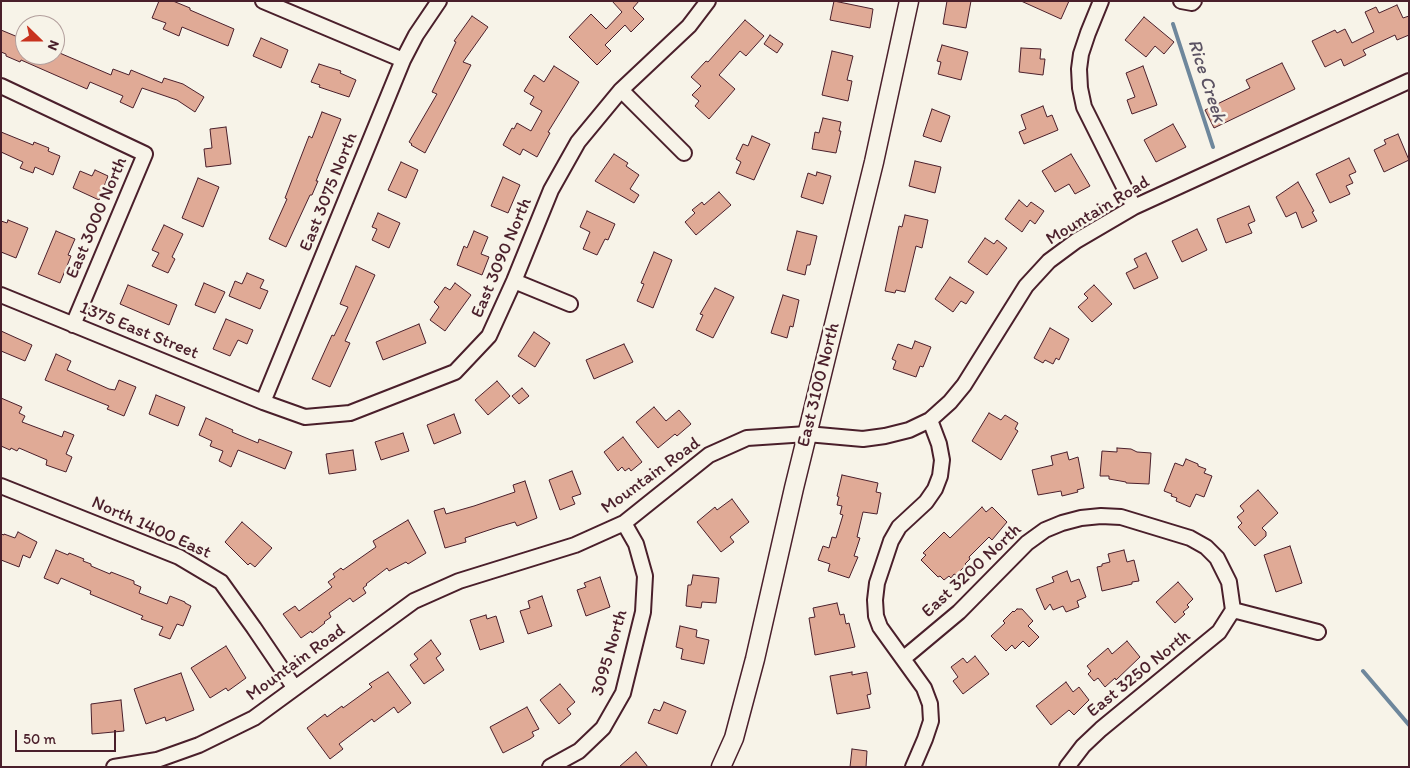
<!DOCTYPE html>
<html>
<head>
<meta charset="utf-8">
<style>
  body { margin:0 }
  #map { position:relative; width:1410px; height:768px; overflow:hidden; background:#f7f3e8; font-family:Itim,sans-serif }
  canvas { display:block }
  .frame { position:absolute; inset:0; border:2px solid #4a1f2b; pointer-events:none }
  .north { position:absolute; left:15px; top:15px; width:50px; height:50px; box-sizing:border-box; background:#f7f3e8; border:1px solid #b29e9c; border-radius:50%; rotate:112deg; font-size:14px; font-weight:700; line-height:20px; text-align:center; color:#4a1f2b }
  .north::after { content:''; display:block; margin:auto; width:18px; height:22px; background:#c8321e; clip-path:polygon(50% 0,100% 100%,50% 72%,0 100%) }
  .scale { position:absolute; left:15px; top:730px; width:101px; height:22px; box-sizing:border-box; border:2px solid #4a1f2b; border-top:0; padding-left:6px; font-size:15px; line-height:18px; white-space:nowrap; color:#4a1f2b; -webkit-text-stroke:4px #f7f3e8; paint-order:stroke }
</style>
</head>
<body>
<div id="map">
<canvas width="1410" height="768"></canvas>
<div class="frame"></div>
<div class="north">N</div>
<div class="scale">50 m</div>
</div>
<script>
const c = document.querySelector('canvas').getContext('2d');
c.lineJoin = 'round';
const shape = rows => new Path2D(rows.map(r => 'M' + r).join(''));
function stroke(path, color, width, dash) { c.strokeStyle = color; c.lineWidth = width; c.lineCap = dash ? 'butt' : 'round'; c.setLineDash(dash || []); c.stroke(path); }
function fill(path, color) { c.fillStyle = color; c.fill(path, 'evenodd'); }
function drawText(font, color, halo, rows, align = 'center') {
  c.font = font + ' Itim,sans-serif'; c.lineWidth = 5; c.setLineDash([]); c.textBaseline = 'middle'; c.strokeStyle = halo; c.fillStyle = color; for (const [text, x, y, turn = 0] of rows) {
    c.save(); c.translate(x, y); c.rotate((+turn || 0) * Math.PI / 180); c.textAlign = isNaN(turn) ? turn : align; if (halo) c.strokeText(text, 0, 0); c.fillText(text, 0, 0); c.restore();
  }
}
stroke(shape([
  [1173,24,1213,147],
  [1363,671,1409,725]
]), '#6e879c', 4);
const building = shape([
  [159,1,173,1,190,8,190,10,234,29,228,46,182,27,179,36,163,29,166,23,152,18,159,1],
  [612,1,639,1,633,8,644,19,631,32,625,25,605,45,611,51,597,65,569,37,591,14,606,29,622,12,612,1],
  [834,1,873,9,870,28,830,20,834,1],
  [947,1,971,1,966,28,943,24,947,1],
  [1021,1,1069,1,1061,19,1021,1],
  [1397,5,1403,18,1409,16,1409,35,1397,40,1395,35,1363,50,1366,55,1344,66,1341,59,1325,67,1312,41,1335,30,1337,33,1345,29,1352,43,1374,32,1365,12,1376,7,1379,13,1397,5],
  [472,16,488,27,463,62,471,65,425,153,411,145,412,144,409,142,437,94,432,92,456,42,454,41,472,16],
  [1144,17,1174,42,1164,54,1155,46,1146,57,1125,40,1144,17],
  [745,20,764,36,746,56,740,51,719,75,735,89,709,119,695,106,699,101,692,95,701,86,691,77,706,61,708,62,745,20],
  [1,30,25,40,25,55,55,55,55,51,111,75,113,69,129,75,131,70,162,83,164,78,183,84,204,97,195,112,177,100,142,88,133,108,120,102,123,96,90,82,87,89,21,60,20,62,6,56,6,54,1,52,1,30],
  [770,35,783,44,777,53,764,44,770,35],
  [261,38,288,50,281,68,253,56,261,38],
  [942,45,968,52,961,80,938,74,941,62,937,61,942,45],
  [1021,48,1041,49,1040,59,1045,59,1043,75,1019,72,1021,48],
  [832,51,853,56,847,80,852,81,848,101,822,95,832,51],
  [1282,63,1295,89,1214,128,1205,110,1250,88,1246,80,1282,63],
  [319,64,341,71,340,73,356,80,349,97,319,87,320,85,311,82,319,64],
  [554,66,579,82,548,132,550,133,537,157,523,149,520,155,503,145,512,128,514,129,517,123,531,131,542,111,530,104,534,97,524,91,534,75,544,82,554,66],
  [1143,66,1157,105,1132,114,1127,100,1135,97,1126,73,1143,66],
  [1043,106,1047,117,1052,115,1058,130,1024,144,1019,132,1026,129,1021,115,1043,106],
  [932,109,950,116,941,142,923,136,932,109],
  [322,112,341,119,316,181,318,181,312,195,310,195,286,247,269,239,287,199,285,198,309,136,312,138,322,112],
  [823,118,841,122,839,131,841,131,836,153,812,149,815,132,819,133,823,118],
  [1173,124,1186,147,1156,162,1144,140,1173,124],
  [226,127,231,164,206,167,204,149,212,148,210,129,226,127],
  [1,132,33,145,34,142,49,148,48,151,60,156,53,175,35,167,33,173,20,168,23,162,1,152,1,132],
  [1398,134,1409,160,1384,172,1374,150,1386,144,1384,140,1398,134],
  [752,136,770,144,754,180,736,173,741,162,736,159,743,144,748,146,752,136],
  [614,154,628,163,626,166,639,175,630,189,639,195,634,203,595,181,614,154],
  [1071,154,1090,186,1075,194,1069,184,1055,192,1042,171,1071,154],
  [1349,158,1356,172,1349,175,1353,183,1346,186,1350,194,1330,203,1316,174,1349,158],
  [915,161,941,167,935,193,909,186,915,161],
  [401,162,418,170,406,198,388,190,401,162],
  [95,170,108,176,99,200,73,188,80,171,92,176,95,170],
  [817,172,831,176,823,204,801,197,808,173,816,176,817,172],
  [503,177,520,185,508,213,491,206,503,177],
  [198,178,219,187,203,227,182,218,198,178],
  [1298,182,1314,211,1312,212,1317,221,1302,228,1296,212,1286,217,1276,197,1298,182],
  [719,192,731,205,696,235,685,222,695,213,692,210,702,202,704,205,719,192],
  [1019,200,1027,207,1031,202,1044,211,1035,224,1030,220,1022,232,1005,219,1019,200],
  [1249,206,1255,221,1248,224,1252,233,1226,243,1217,219,1249,206],
  [587,211,615,224,608,240,605,239,597,255,583,249,590,232,580,227,587,211],
  [378,213,400,223,389,248,372,240,377,229,372,227,378,213],
  [905,215,928,220,922,248,916,246,905,292,896,290,895,293,885,291,899,226,902,227,905,215],
  [8,220,28,228,16,258,1,252,1,221,7,223,8,220],
  [164,225,183,234,172,257,175,259,168,273,152,266,159,253,152,250,164,225],
  [1197,229,1207,250,1182,262,1172,241,1197,229],
  [56,231,75,239,68,255,71,256,60,283,38,274,56,231],
  [474,231,488,237,481,254,489,257,482,275,457,265,464,246,467,248,474,231],
  [797,231,817,236,810,265,807,265,805,275,787,270,797,231],
  [985,238,994,244,997,240,1007,248,987,275,968,262,985,238],
  [654,252,672,260,653,308,637,301,644,284,641,283,654,252],
  [1146,253,1158,278,1134,289,1126,273,1138,267,1134,259,1146,253],
  [356,266,375,275,345,341,350,343,330,387,312,379,332,335,334,336,348,307,340,304,356,266],
  [247,273,264,280,260,288,268,291,260,309,229,296,235,281,242,284,247,273],
  [950,277,974,292,966,304,961,301,953,312,935,299,950,277],
  [204,283,225,292,215,313,195,305,204,283],
  [455,283,471,295,445,331,430,320,439,307,434,302,445,287,450,290,455,283],
  [128,285,177,305,169,325,120,304,128,285],
  [1094,285,1112,304,1092,322,1078,307,1088,298,1084,294,1094,285],
  [715,288,734,297,713,338,696,330,703,315,700,314,715,288],
  [783,295,799,300,793,327,790,326,787,338,771,333,783,295],
  [226,319,253,330,247,344,238,340,230,356,213,349,226,319],
  [419,324,426,343,383,360,376,342,419,324],
  [1050,328,1069,339,1059,360,1056,358,1053,364,1045,360,1043,363,1034,358,1050,328],
  [1,331,32,345,25,361,1,351,1,331],
  [534,332,550,343,535,367,518,356,534,332],
  [915,341,931,347,923,367,920,366,916,377,893,369,896,361,892,359,898,344,912,349,915,341],
  [624,344,633,362,594,379,586,360,624,344],
  [56,354,71,361,67,370,109,389,115,390,119,380,136,387,124,416,107,409,109,406,45,380,56,354],
  [497,381,510,396,488,415,475,400,497,381],
  [522,388,529,396,519,404,512,396,522,388],
  [156,395,185,407,178,426,149,414,156,395],
  [1,398,22,407,19,413,25,416,22,422,62,437,64,431,74,435,66,454,72,457,66,472,46,465,47,460,19,448,17,451,11,448,10,450,1,446,1,398],
  [654,407,666,421,679,410,691,424,677,436,675,434,658,448,636,422,654,407],
  [989,413,1001,420,1005,415,1018,423,1015,429,1018,431,1001,460,972,441,989,413],
  [454,414,461,433,434,444,427,425,454,414],
  [206,418,233,430,232,432,258,443,259,439,292,452,285,469,238,450,231,467,219,461,223,451,210,446,212,441,199,435,206,418],
  [403,433,409,451,381,460,375,442,403,433],
  [623,437,642,462,631,471,629,468,625,471,622,467,618,471,604,452,623,437],
  [1117,448,1131,449,1137,452,1151,453,1149,484,1126,483,1126,482,1109,479,1109,476,1100,476,1102,451,1117,452,1117,448],
  [353,450,356,470,329,474,326,454,353,450],
  [1067,452,1069,460,1078,457,1084,488,1077,490,1078,492,1062,496,1061,491,1038,495,1032,470,1053,465,1051,456,1067,452],
  [1186,459,1198,464,1198,466,1206,469,1204,473,1212,476,1204,497,1196,494,1190,507,1176,501,1177,498,1171,496,1172,494,1164,491,1175,463,1183,466,1186,459],
  [572,471,581,494,572,497,575,504,560,510,549,480,572,471],
  [842,475,878,483,876,492,881,493,877,514,863,512,857,537,860,538,854,556,858,557,849,578,828,571,830,564,818,560,823,546,829,548,832,537,836,538,843,515,840,514,842,506,837,505,839,497,837,496,842,475],
  [525,481,537,518,517,526,515,522,498,527,465,538,466,542,445,548,434,511,444,508,446,514,474,506,515,492,513,485,525,481],
  [1258,490,1278,513,1262,528,1266,532,1266,536,1255,546,1238,527,1242,523,1237,517,1244,511,1240,506,1258,490],
  [732,499,749,522,730,537,734,542,721,552,697,522,715,507,717,510,732,499],
  [982,507,986,512,992,507,1007,522,992,540,989,537,969,557,970,559,965,564,966,565,956,575,954,574,951,578,949,576,944,580,940,576,938,577,921,560,926,555,923,553,944,532,950,538,982,507],
  [408,520,426,553,408,564,406,562,389,571,387,568,366,584,367,585,363,588,366,593,353,602,350,598,329,613,331,617,324,622,325,623,312,633,311,631,301,638,283,614,295,606,299,611,332,587,328,582,335,577,333,574,341,568,343,570,376,547,373,541,408,520],
  [242,522,272,548,255,567,250,563,248,565,225,542,242,522],
  [18,532,37,542,30,558,23,555,19,567,1,560,1,534,4,535,4,534,15,538,18,532],
  [1290,546,1302,583,1276,592,1264,555,1290,546],
  [56,550,68,555,69,553,84,559,83,561,91,564,91,566,110,574,111,572,134,581,134,584,141,587,139,593,167,604,170,596,185,602,185,603,191,606,183,626,177,624,170,639,159,635,163,627,141,619,143,616,90,594,91,591,61,578,58,584,44,578,56,550],
  [1124,550,1127,562,1134,560,1139,581,1132,582,1132,584,1102,591,1097,567,1102,566,1102,564,1110,562,1108,554,1124,550],
  [1067,571,1071,582,1079,579,1086,597,1077,601,1079,607,1066,612,1063,606,1053,610,1050,604,1045,610,1036,589,1054,582,1052,577,1067,571],
  [693,575,719,578,716,603,702,602,701,608,686,606,688,585,691,585,693,575],
  [600,577,610,607,586,616,577,590,586,587,584,583,600,577],
  [1178,582,1193,599,1187,605,1189,607,1183,612,1185,614,1175,623,1156,602,1178,582],
  [542,596,552,626,528,634,520,611,530,608,528,601,542,596],
  [837,603,840,615,844,614,846,624,849,623,855,647,815,655,809,618,815,617,813,608,837,603],
  [1017,609,1022,609,1033,621,1028,626,1039,637,1029,647,1023,641,1015,649,1012,645,1006,651,991,636,1005,623,1003,621,1013,611,1014,612,1017,609],
  [486,615,487,619,496,616,504,642,480,650,470,620,486,615],
  [680,626,697,630,696,637,709,640,704,664,681,659,683,649,676,647,680,626],
  [431,640,441,654,436,658,444,670,424,684,410,665,418,659,414,654,431,640],
  [1127,641,1140,657,1116,680,1115,678,1105,687,1098,678,1094,681,1088,674,1091,671,1087,666,1108,648,1112,654,1127,641],
  [226,646,246,678,228,691,226,688,210,698,191,668,226,646],
  [975,656,989,674,963,694,953,681,958,677,951,667,963,658,967,663,975,656],
  [388,672,411,703,398,713,394,707,374,722,372,719,339,744,343,749,330,759,307,728,325,714,327,717,342,706,343,708,372,687,369,684,388,672],
  [852,672,852,675,867,672,871,694,867,695,870,708,837,714,830,676,852,672],
  [181,673,194,710,166,721,165,717,146,724,134,689,181,673],
  [1066,682,1073,692,1079,687,1089,700,1074,715,1069,710,1051,725,1036,706,1066,682],
  [560,684,575,702,567,709,571,714,559,724,540,700,560,684],
  [121,700,124,731,92,734,91,704,121,700],
  [664,702,686,711,677,734,648,723,654,709,660,711,664,702],
  [527,707,539,729,532,732,534,736,530,739,503,753,490,727,527,707],
  [852,749,867,751,866,767,850,767,852,749],
  [636,752,648,767,619,767,636,752]
]);
fill(building, '#e0aa96');
stroke(building, '#4a1f2b', 1);
const minor = shape([
  [263,1,403,60],
  [1101,1,1088,33,1081,54,1079,69,1080,88,1084,107,1134,207],
  [1181,1,1192,3,1194,1],
  [1,86,145,154,73,325],
  [621,90,684,153],
  [514,281,570,304],
  [1,295,263,402,305,417,350,413,455,372,489,336,514,281,551,190,578,142,621,90,689,26,708,1],
  [263,402,403,60,416,35,439,1],
  [1,486,179,557,221,582,254,628,294,687],
  [1233,610,1318,632],
  [904,658,959,612,1027,543,1045,530,1062,523,1081,518,1101,516,1121,517,1190,538,1206,547,1217,558,1229,582,1233,610],
  [114,767,157,760,199,745,254,718,414,601,459,581,575,545,624,523,709,455,747,438,807,434,863,439,885,436,909,430,930,420,950,402,964,385,1026,286,1049,261,1076,241,1134,207,1409,81],
  [550,767,579,751,603,728,623,693,643,612,645,576,636,544,624,523],
  [913,767,925,739,931,721,930,704,924,688,880,627,876,616,875,600,877,583,891,541,899,527,926,502,935,489,940,476,942,460,939,444,930,420],
  [1067,767,1083,746,1101,729,1219,632,1233,610]
]);
const major = shape([
  [721,767,734,738,755,659,794,488,874,162,909,1]
]);
stroke(minor, '#4a1f2b', 18);
stroke(major, '#4a1f2b', 21);
stroke(minor, '#f7f3e8', 14);
stroke(major, '#f7f3e8', 18);
drawText('18px', '#4a1f2b', '#f7f3e8', [
  ["East 3075 North",329,192,-68],
  ["Mountain Road",1098,211,-31],
  ["East 3000 North",97,218,-67],
  ["East 3090 North",502,258,-67],
  ["1375 East Street",139,331,22],
  ["East 3100 North",819,385,-76],
  ["Mountain Road",651,476,-36],
  ["North 1400 East",151,528,24],
  ["East 3200 North",972,571,-43],
  ["3095 North",610,653,-74],
  ["Mountain Road",296,663,-36],
  ["East 3250 North",1139,674,-39]
]);
drawText('italic 19px', '#5c5363', '#f7f3e8', [
  ["Rice Creek",1206,81,72]
]);
</script>
</body>
</html>
